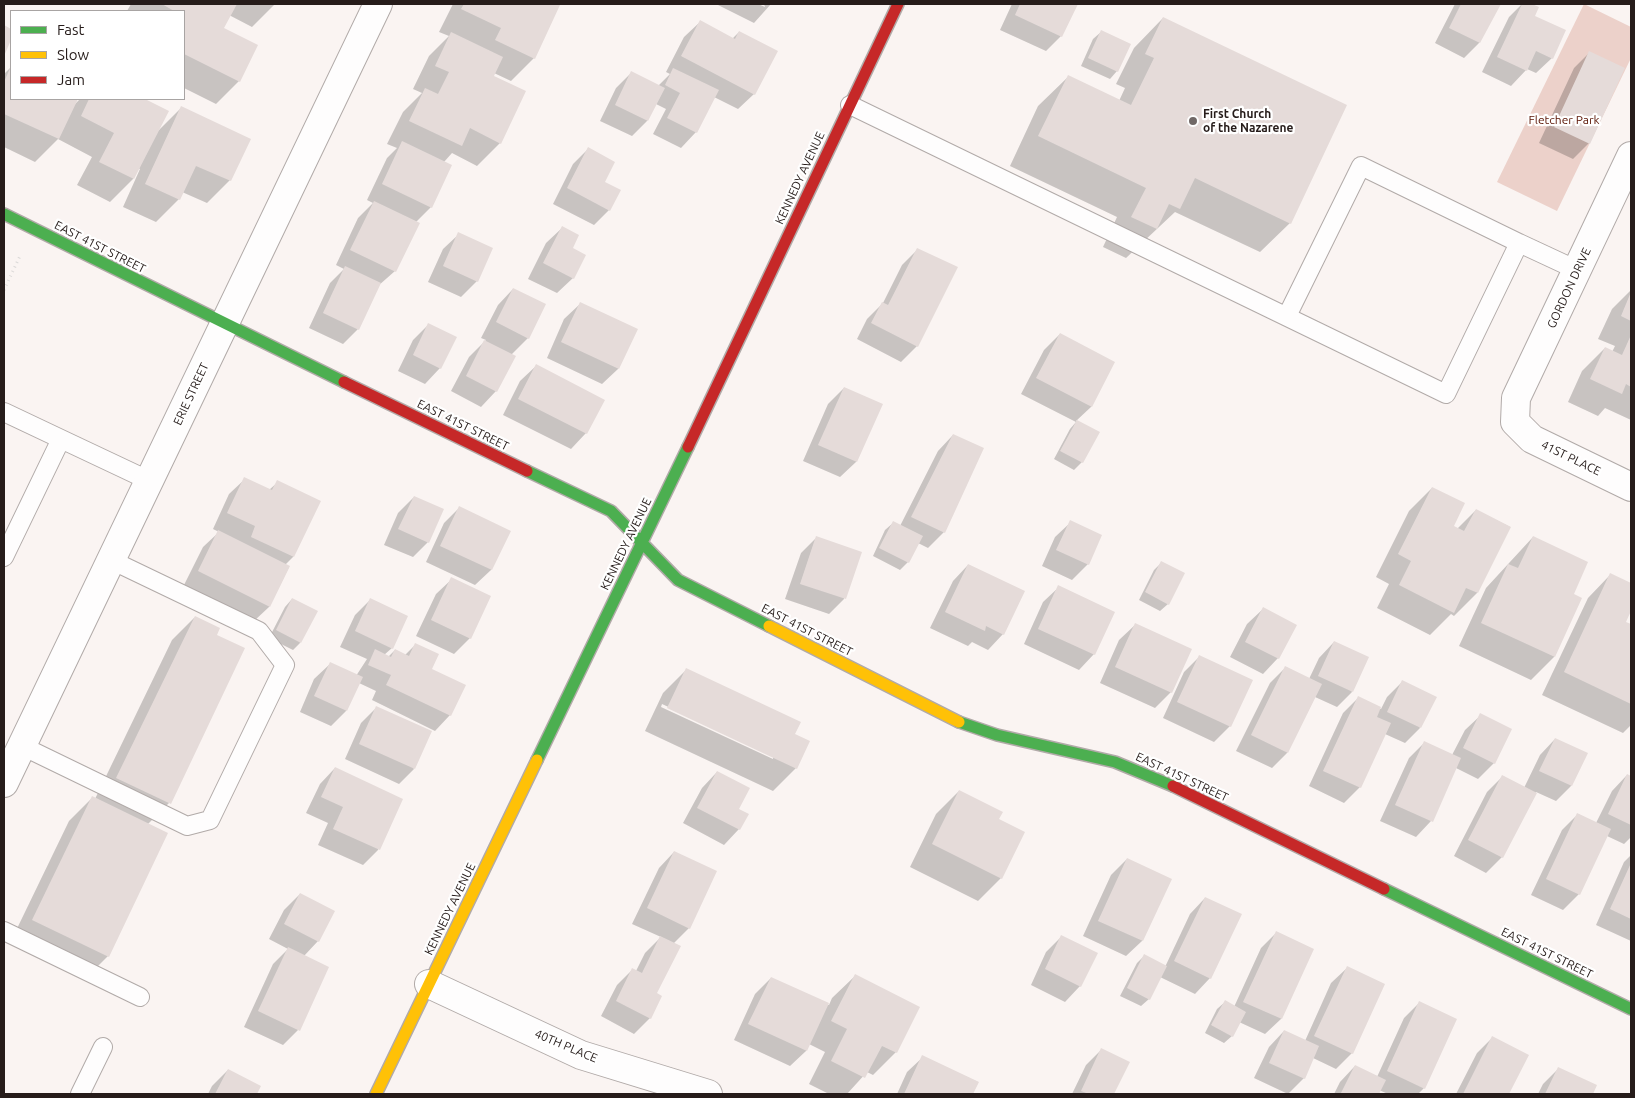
<!DOCTYPE html>
<html>
<head>
<meta charset="utf-8">
<style>
  body { margin:0 }
  #map { position:relative; width:1635px; height:1098px; overflow:hidden; background:#faf4f2; font-family:Ubuntu,sans-serif }
  canvas { display:block }
  .frame { position:absolute; inset:0; border:5px solid #261c1a; pointer-events:none }
  .legend { position:absolute; left:10px; top:10px; width:175px; height:90px; box-sizing:border-box; background:#fff; border:1px solid #a8a4a3; margin:0; padding:6px 9px; list-style:none; font-size:15px; color:#261c1a }
  .legend li { display:flex; align-items:center; gap:10px; height:25px }
  .legend b { width:25px; border:1px solid #a8a4a3 }
</style>
</head>
<body>
<div id="map">
<canvas width="1635" height="1098"></canvas>
<div class="frame"></div>
<ul class="legend">
<li><b style="height:6px;background:#4caf50"></b>Fast</li>
<li><b style="height:6px;background:#ffc107"></b>Slow</li>
<li><b style="height:6px;background:#c62828"></b>Jam</li>
</ul>
</div>
<script>
const c = document.querySelector('canvas').getContext('2d');
c.lineJoin = 'round';
function fill(path, color) { c.fillStyle = color; c.fill(path, 'evenodd'); }
const shape = rows => new Path2D(rows.map(r => 'M' + r).join(''));
function stroke(path, color, width, dash) { c.strokeStyle = color; c.lineWidth = width; c.lineCap = dash ? 'butt' : 'round'; c.setLineDash(dash || []); c.stroke(path); }
function drawText(font, color, halo, rows, align = 'center') {
  c.font = font + ' Ubuntu,sans-serif'; c.lineWidth = 4.5; c.setLineDash([]); c.textBaseline = 'middle'; c.strokeStyle = halo; c.fillStyle = color; for (const [text, x, y, turn = 0] of rows) {
    c.save(); c.translate(x, y); c.rotate((+turn || 0) * Math.PI / 180); c.textAlign = isNaN(turn) ? turn : align; if (halo) c.strokeText(text, 0, 0); c.fillText(text, 0, 0); c.restore();
  }
}
fill(shape([
  [1584,4,1631,27,1631,58,1557,211,1497,182]
]), '#ecd1ca');
fill(shape([
  [131,4,275,4,252,27,229,15,223,29,239,81,216,104,184,88,184,11,127,11],
  [453,4,554,4,558,6,534,58,511,81,494,73,492,76,500,143,477,166,452,153,444,162,450,165,431,207,416,222,395,271,378,286,358,329,343,344,309,328,330,283,344,269,336,265,358,218,373,203,367,200,387,158,397,148,387,144,403,112,422,93,413,89,429,56,449,36,439,32],
  [716,4,758,4,765,7,764,4,771,4,754,23],
  [1012,4,1076,4,1061,36,1046,51,1000,30],
  [1455,4,1499,4,1479,43,1464,58,1435,43],
  [1522,4,1529,4,1537,8,1533,16,1552,58,1536,73,1527,69,1511,86,1482,72,1509,17],
  [1163,18,1290,223,1260,252,1175,212,1126,258,1103,247,1117,217,1010,166,1038,106,1068,77,1119,101,1125,88,1116,84,1134,48],
  [700,22,732,39,739,32,754,94,738,109,714,97,696,132,681,148,653,134,666,109,656,104,647,121,632,136,600,121,616,88,631,73,658,86,670,74,666,72,684,37],
  [1101,32,1117,71,1110,79,1081,66,1093,39],
  [1589,53,1589,143,1573,159,1539,143,1574,68],
  [11,67,11,99,76,99,74,105,80,99,142,99,167,112,158,131,181,108,230,180,207,203,182,192,179,199,156,222,123,207,140,169,138,168,133,179,110,202,77,185,92,157,58,139,35,162,4,147,4,74],
  [588,149,604,182,609,210,594,225,553,204,573,164],
  [562,228,572,248,573,278,557,293,528,279,546,243],
  [459,234,477,281,461,297,428,282,443,249],
  [918,249,917,346,901,362,857,339,867,319,883,303,902,265],
  [513,289,528,338,511,355,496,391,481,407,451,391,469,357,486,340,481,338,498,305],
  [1631,290,1631,420,1605,408,1598,416,1568,402,1582,371,1605,348,1612,352,1615,346,1598,339,1612,309],
  [580,304,636,330,618,369,602,384,547,358,564,319],
  [428,325,440,368,425,384,398,371,413,340],
  [1060,334,1113,362,1091,407,1076,421,1098,432,1082,462,1074,470,1054,459,1070,429,1076,422,1021,394,1044,350],
  [536,366,586,433,571,449,503,415,520,381],
  [844,388,881,405,856,462,840,477,803,461,828,404],
  [953,435,944,532,928,548,918,543,908,562,900,570,873,556,885,530,893,523,900,526,938,451],
  [245,479,269,490,278,482,319,501,293,557,285,565,289,567,269,607,253,622,183,587,203,547,219,532,213,529,229,494],
  [1432,488,1452,526,1457,529,1476,510,1510,527,1477,593,1454,616,1451,614,1430,635,1377,608,1389,584,1376,577,1409,511],
  [414,497,428,542,413,557,384,545,398,513],
  [459,508,509,532,491,570,475,585,426,562,444,523],
  [1071,522,1088,564,1072,580,1042,566,1055,537],
  [1533,537,1572,595,1580,599,1554,657,1531,680,1459,646,1486,588],
  [816,538,860,553,844,599,829,614,785,599,801,553],
  [1161,563,1168,604,1160,611,1139,600,1154,570],
  [968,565,1003,634,988,650,972,642,968,646,930,628,953,581],
  [1610,575,1631,584,1631,608,1624,622,1631,626,1631,725,1623,733,1542,695,1588,598],
  [452,579,470,638,454,654,416,636,436,594],
  [1059,587,1094,654,1079,670,1024,644,1043,602],
  [292,599,300,643,293,650,269,638,285,607],
  [370,600,392,648,384,655,388,657,395,650,405,655,415,645,431,669,450,715,435,731,372,700,376,691,359,683,346,711,331,726,300,712,314,679,330,664,356,676,367,659,340,647,355,615],
  [1263,609,1278,658,1263,674,1230,657,1247,624],
  [195,617,169,803,148,824,108,956,85,979,10,943,69,821,92,798,95,799,172,640],
  [1135,625,1190,650,1171,692,1155,708,1100,683,1119,640],
  [1334,642,1352,692,1337,707,1315,697,1287,753,1272,768,1236,751,1270,683,1286,667,1309,679,1319,658],
  [1199,657,1230,726,1214,742,1163,718,1184,672],
  [686,670,794,735,796,768,773,791,645,731,663,693],
  [662,704,773,756,773,759,661,707],
  [1402,682,1420,728,1405,743,1385,734,1360,787,1344,803,1309,786,1343,713,1358,698,1381,709,1387,697],
  [377,707,414,769,399,784,345,759,361,723],
  [1481,715,1510,730,1494,763,1478,779,1456,768,1431,821,1416,837,1380,821,1409,758,1424,743,1452,755,1465,730],
  [1555,739,1586,754,1571,786,1556,801,1536,792,1502,857,1486,873,1454,856,1487,792,1503,776,1524,788,1540,755],
  [335,768,401,799,378,850,363,865,318,845,328,823,306,813,320,784],
  [717,772,737,809,739,829,724,845,683,823,702,788],
  [1627,775,1631,777,1631,837,1624,844,1607,836,1579,894,1563,910,1531,895,1562,830,1578,814,1596,823,1612,791],
  [959,791,997,820,1001,878,978,901,910,867,936,814],
  [674,852,689,928,673,944,655,994,650,1018,634,1034,601,1016,617,985,633,969,636,971,645,953,661,937,632,924,659,868],
  [1631,855,1631,941,1596,925,1624,862],
  [1127,859,1170,880,1142,941,1126,956,1083,936,1111,875],
  [300,894,318,941,304,956,298,1030,283,1045,244,1027,273,964,288,949,269,939,284,910],
  [1205,898,1210,978,1195,994,1160,977,1149,999,1141,1006,1120,996,1137,963,1144,956,1165,967,1190,914],
  [1276,933,1312,950,1281,1019,1265,1034,1239,1022,1232,1036,1224,1043,1205,1033,1217,1009,1225,1002,1234,1007,1261,948],
  [1061,937,1080,986,1065,1002,1031,985,1046,952],
  [1347,968,1352,1053,1336,1069,1313,1058,1304,1078,1288,1094,1254,1078,1269,1047,1284,1031,1305,1041,1331,983],
  [855,976,896,1052,873,1075,867,1072,847,1094,829,1094,809,1084,825,1052,809,1044,806,1051,790,1066,734,1040,755,994,771,978,829,1005,832,998],
  [1419,1003,1424,1088,1418,1094,1388,1094,1379,1090,1377,1094,1334,1094,1340,1082,1355,1066,1377,1077,1404,1018],
  [1492,1038,1527,1055,1507,1094,1456,1094,1477,1053],
  [1101,1050,1128,1062,1113,1094,1072,1094,1086,1065],
  [923,1057,978,1082,972,1094,897,1094,907,1072],
  [1558,1069,1596,1086,1592,1094,1538,1094,1543,1084],
  [228,1070,260,1087,256,1094,208,1094,212,1086]
]), '#0003');
fill(shape([
  [162,4,237,4,224,28,258,45,240,82,184,54,184,11,174,11],
  [464,4,557,4,560,5,535,59,495,40,501,28,461,9],
  [1020,4,1078,4,1062,37,1015,15],
  [1461,4,1501,4,1480,43,1449,28],
  [1522,4,1532,4,1539,7,1535,16,1566,30,1553,59,1536,51,1527,71,1497,57],
  [1163,17,1347,105,1291,224,1195,178,1180,209,1169,204,1157,229,1131,217,1146,188,1038,136,1068,75,1131,105,1154,58,1145,54],
  [700,20,735,39,739,31,778,51,755,95,681,56],
  [4,25,11,29,11,40,4,56],
  [1101,30,1131,44,1118,72,1088,58],
  [451,32,503,57,494,76,526,91,501,144,470,128,462,146,409,121,425,88,438,94,449,72,435,66],
  [1589,51,1625,68,1590,144,1554,127],
  [11,66,11,99,78,99,59,139,4,114,4,82],
  [673,68,719,90,697,133,667,118,680,93,665,85],
  [631,71,665,88,648,121,615,105],
  [89,99,145,99,169,111,134,179,99,162,114,133,81,116],
  [181,106,251,139,231,181,196,166,180,200,145,184],
  [402,141,452,165,432,208,382,184],
  [588,147,615,162,605,182,621,190,610,211,567,188],
  [374,201,420,223,396,272,350,250],
  [562,226,579,235,573,248,586,255,574,279,543,263],
  [458,232,493,248,478,282,443,266],
  [917,248,958,267,918,347,871,323,882,302,888,305],
  [345,266,381,283,359,330,323,313],
  [513,288,546,304,529,339,496,322],
  [1631,292,1631,321,1621,316],
  [580,302,638,329,619,369,561,342],
  [428,323,457,337,441,369,413,355],
  [1060,333,1115,362,1092,407,1036,378],
  [1631,335,1631,387,1626,384,1622,394,1590,379,1605,347,1622,355],
  [484,340,516,356,497,392,466,376],
  [536,364,605,400,587,434,518,399],
  [844,387,883,404,857,462,818,445],
  [1077,420,1100,432,1083,463,1060,451],
  [953,434,984,448,945,533,911,517],
  [244,477,272,490,277,480,321,501,294,557,251,537,255,526,227,513],
  [1432,487,1465,503,1454,526,1464,531,1476,509,1511,527,1478,593,1466,588,1454,613,1399,585,1411,561,1398,554],
  [414,496,444,509,429,543,398,529],
  [459,506,511,531,492,570,440,546],
  [1070,520,1102,535,1089,565,1056,550],
  [893,521,923,536,909,563,879,548],
  [218,530,290,566,270,607,198,571],
  [816,536,862,552,846,599,800,584],
  [1533,536,1588,562,1574,594,1582,598,1555,657,1481,623,1508,564,1518,568],
  [1161,561,1185,573,1169,605,1145,592],
  [968,564,1025,591,1004,635,986,626,985,631,945,612],
  [1610,573,1631,583,1631,611,1626,622,1631,624,1631,704,1564,672],
  [451,577,491,596,471,639,431,620],
  [1058,585,1115,612,1095,655,1038,629],
  [292,598,318,611,301,643,276,630],
  [370,598,408,616,393,649,355,631],
  [1263,607,1297,625,1279,659,1245,642],
  [195,616,220,628,217,635,245,648,171,804,116,778],
  [1135,623,1192,649,1172,693,1115,667],
  [1334,641,1369,657,1353,692,1318,676],
  [415,643,439,654,432,669,466,685,451,716,386,685,391,675,368,665,375,649,391,657,395,649,409,656],
  [1199,655,1253,680,1231,727,1177,702],
  [330,662,363,677,347,711,314,696],
  [1285,666,1322,684,1288,753,1251,735],
  [686,668,801,722,795,734,810,741,797,769,667,708],
  [1402,680,1437,697,1421,728,1387,712],
  [1358,696,1381,707,1377,717,1391,723,1361,788,1323,771],
  [376,706,432,731,415,769,359,744],
  [1480,713,1512,729,1495,764,1463,748],
  [1555,738,1588,753,1572,786,1539,771],
  [1424,741,1461,758,1433,822,1395,805],
  [335,767,403,799,380,850,333,829,343,807,321,797],
  [717,771,750,788,739,809,749,814,740,830,697,808],
  [1627,774,1631,776,1631,825,1608,814],
  [1502,775,1537,793,1503,858,1468,840],
  [959,790,1003,812,999,819,1025,832,1002,879,932,844],
  [92,796,168,833,109,957,32,920],
  [1577,813,1611,829,1580,895,1546,879],
  [674,851,717,871,690,929,647,908],
  [1127,858,1172,879,1143,941,1098,921],
  [1631,863,1631,919,1610,909],
  [300,893,335,911,319,942,284,924],
  [1205,897,1242,914,1211,979,1174,961],
  [1276,931,1314,949,1282,1019,1243,1002],
  [1061,935,1098,953,1081,987,1045,969],
  [660,936,681,946,657,993,662,996,651,1019,616,1001,632,968,642,973],
  [288,947,329,967,300,1031,258,1011],
  [1144,954,1167,966,1150,1000,1127,988],
  [1347,966,1385,984,1353,1054,1314,1036],
  [855,974,920,1007,897,1053,882,1046,865,1078,831,1061,847,1029,831,1021],
  [771,977,829,1003,807,1051,748,1024],
  [1225,1000,1246,1012,1233,1037,1211,1025],
  [1419,1001,1457,1019,1425,1089,1387,1071],
  [1284,1030,1319,1046,1305,1079,1269,1063],
  [1492,1036,1529,1055,1509,1094,1463,1094],
  [1101,1048,1130,1062,1114,1094,1089,1094,1081,1091],
  [922,1055,979,1082,973,1094,904,1094],
  [1355,1065,1386,1080,1379,1094,1341,1093],
  [1558,1067,1597,1085,1593,1094,1545,1094],
  [228,1069,261,1086,257,1094,215,1094]
]), '#e5dbd9');
const lane = shape([
  [850,105,1446,394,1519,243,1361,166,1287,316],
  [1519,243,1577,270],
  [4,412,61,439],
  [4,557,61,439,150,481],
  [22,746,187,826,210,820,285,665,259,631,111,560],
  [4,931,140,997],
  [80,1094,103,1047]
]);
const street = shape([
  [1631,156,1516,398,1515,422,1532,439,1631,487],
  [4,783,378,4],
  [429,984,581,1055,708,1094]
]);
const fast = shape([
  [4,214,344,382],
  [527,471,611,511,678,580,769,626],
  [959,722,997,735,1115,762,1173,786],
  [537,760,688,447],
  [1384,889,1631,1009]
]);
const slow = shape([
  [769,626,959,722],
  [376,1094,537,760]
]);
const jam = shape([
  [344,382,527,471],
  [688,447,898,4],
  [1173,786,1384,889]
]);
stroke(lane, '#b1aaa8', 20);
stroke(street, '#b1aaa8', 30);
stroke(fast, '#b1aaa8', 14);
stroke(slow, '#b1aaa8', 14);
stroke(jam, '#b1aaa8', 14);
stroke(shape([
  [4,290,20,256]
]), '#dbd9d8', 3, [1, 4]);
stroke(lane, '#fefdfd', 18);
stroke(street, '#fefdfd', 28);
stroke(fast, '#4caf50', 11);
stroke(slow, '#ffc107', 11);
stroke(jam, '#c62828', 11);
for (const [x, y, r, color] of [
  [1193,121,5,"#706866"]
]) { const dot = new Path2D(); dot.arc(x, y, r, 0, 2 * Math.PI); c.fillStyle = color; c.fill(dot); stroke(dot, '#fff', 2); }
drawText('bold 12px', '#261c1a', '#fff', [
  ["First Church",1203,114],
  ["of the Nazarene",1203,128]
], 'left');
drawText('12px', '#591302', '#fff', [
  ["Fletcher Park",1564,120]
]);
drawText('12px', '#261c1a', '#fff', [
  ["KENNEDY AVENUE",800,178,-65],
  ["EAST 41ST STREET",100,247,27],
  ["GORDON DRIVE",1569,288,-65],
  ["ERIE STREET",191,394,-65],
  ["EAST 41ST STREET",463,425,26],
  ["41ST PLACE",1571,458,26],
  ["KENNEDY AVENUE",626,544,-64],
  ["EAST 41ST STREET",807,630,27],
  ["EAST 41ST STREET",1182,777,25],
  ["KENNEDY AVENUE",450,909,-64],
  ["EAST 41ST STREET",1547,953,26],
  ["40TH PLACE",566,1046,23]
]);
</script>
</body>
</html>
